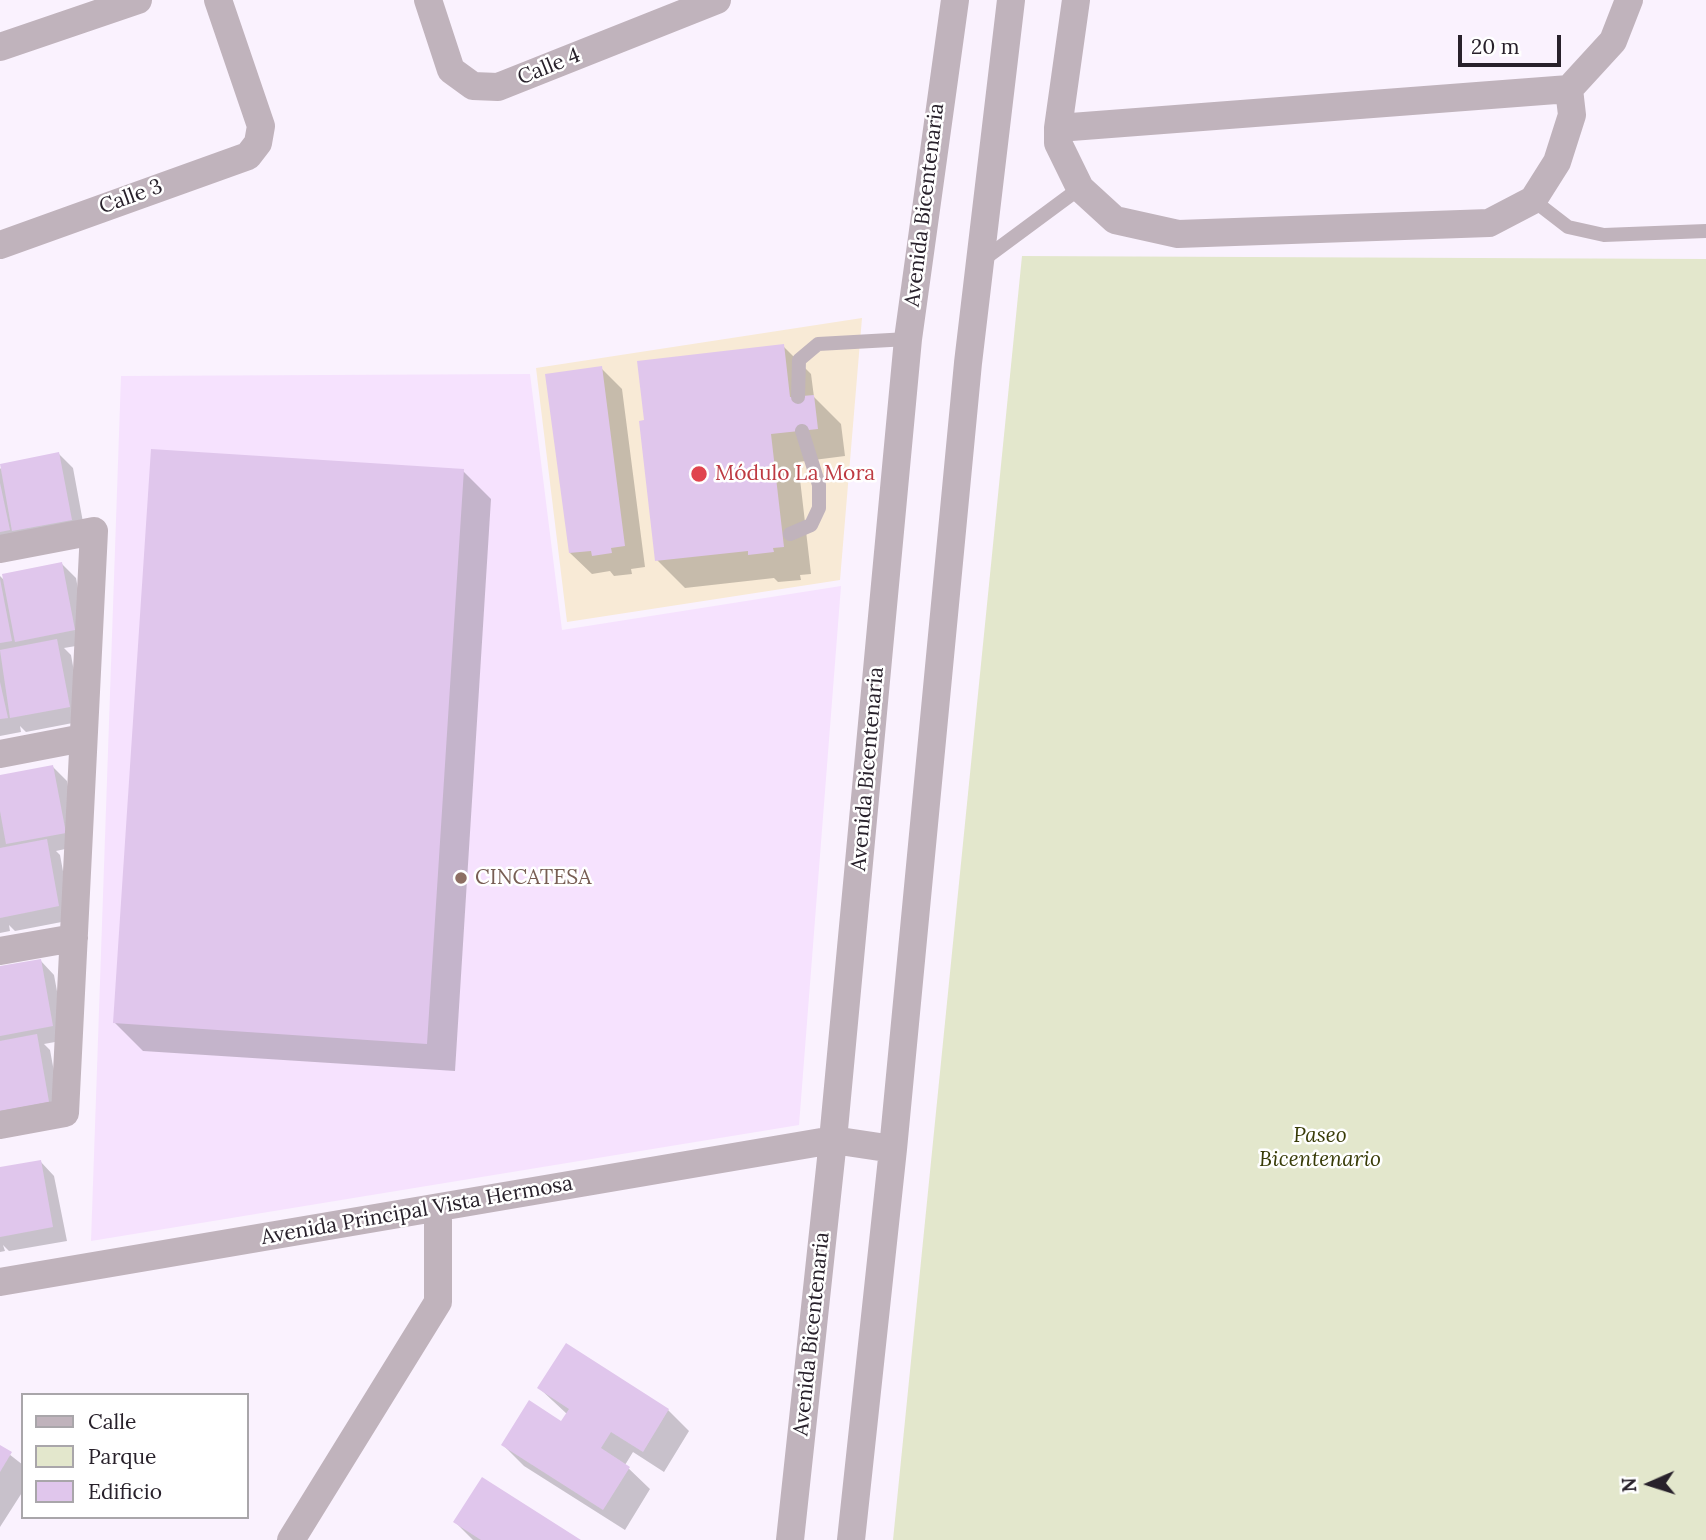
<!DOCTYPE html>
<html>
<head>
<meta charset="utf-8">
<style>
  body { margin:0 }
  #map { position:relative; width:1706px; height:1540px; overflow:hidden; background:#faf2fe; font-family:Lora,serif }
  canvas { display:block }
  .legend { position:absolute; left:21px; top:1393px; width:228px; height:126px; box-sizing:border-box; background:#fff; border:2px solid #a9a6aa; margin:0; padding:9px 12px; list-style:none; font-size:21px; color:#28212b }
  .legend li { display:flex; align-items:center; gap:14px; height:35px }
  .legend b { width:35px; border:2px solid #a9a6aa }
  .north { position:absolute; left:1615px; top:1449px; width:70px; height:70px; -webkit-text-stroke:5px #fff; paint-order:stroke; rotate:267deg; font-size:19px; font-weight:700; line-height:28px; text-align:center; color:#28212b }
  .north::after { content:''; display:block; margin:auto; width:24px; height:32px; background:#28212b; clip-path:polygon(50% 0,100% 100%,50% 72%,0 100%) }
  .scale { position:absolute; left:1458px; top:35px; width:103px; height:32px; box-sizing:border-box; border:4px solid #28212b; border-top:0; padding-left:9px; font-size:21px; line-height:24px; white-space:nowrap; color:#28212b; -webkit-text-stroke:5px #fff; paint-order:stroke }
</style>
</head>
<body>
<div id="map">
<canvas width="1706" height="1540"></canvas>
<ul class="legend">
<li><b style="height:9px;background:#c0b3bc"></b>Calle</li>
<li><b style="height:19px;background:#e3e7cc"></b>Parque</li>
<li><b style="height:19px;background:#e0c6ec"></b>Edificio</li>
</ul>
<div class="north">N</div>
<div class="scale">20 m</div>
</div>
<script>
const c = document.querySelector('canvas').getContext('2d');
c.lineJoin = 'round';
function fill(path, color) { c.fillStyle = color; c.fill(path, 'evenodd'); }
const shape = rows => new Path2D(rows.map(r => 'M' + r).join(''));
function stroke(path, color, width, dash) { c.strokeStyle = color; c.lineWidth = width; c.lineCap = dash ? 'butt' : 'round'; c.setLineDash(dash || []); c.stroke(path); }
function drawText(font, color, halo, rows, align = 'center') {
  c.font = font + ' Lora,serif'; c.lineWidth = 5; c.setLineDash([]); c.textBaseline = 'middle'; c.strokeStyle = halo; c.fillStyle = color; for (const [text, x, y, turn = 0] of rows) {
    c.save(); c.translate(x, y); c.rotate((+turn || 0) * Math.PI / 180); c.textAlign = isNaN(turn) ? turn : align; if (halo) c.strokeText(text, 0, 0); c.fillText(text, 0, 0); c.restore();
  }
}
fill(shape([
  [530,374,562,630,841,586,799,1125,91,1241,121,376]
]), '#f6e2fe');
fill(shape([
  [862,318,840,580,567,622,536,368]
]), '#f8ead6');
fill(shape([
  [1022,256,1706,259,1706,1540,893,1540]
]), '#e3e7cc');
fill(shape([
  [783,346,811,374,814,397,841,424,845,456,798,462,811,574,800,575,801,580,778,582,774,578,685,588,657,560],
  [601,368,622,389,645,567,631,569,632,574,614,576,610,571,592,574,570,553],
  [59,454,73,468,85,533,0,548,0,468,3,471],
  [463,471,491,499,455,1071,143,1051,115,1023],
  [62,564,76,578,88,644,64,648,71,655,83,721,26,732,20,726,21,732,0,736,0,576,5,581],
  [53,767,67,781,79,846,56,851,60,855,72,920,15,931,9,925,10,931,0,933,0,777],
  [40,960,54,975,66,1040,44,1044,50,1050,62,1115,0,1122,0,968],
  [40,1161,54,1176,67,1241,9,1251,3,1245,5,1251,0,1252,0,1169],
  [539,1388,668,1410,689,1431,664,1472,633,1452,625,1465,650,1489,625,1530,524,1466,503,1445,562,1423,567,1414],
  [0,1447,23,1465,23,1491,0,1527],
  [455,1522,578,1540,473,1540]
]), '#0003');
fill(shape([
  [784,344,790,397,814,395,818,429,771,434,784,547,773,548,774,552,748,555,748,551,655,561,639,421,644,420,637,361],
  [602,366,625,546,611,548,612,553,592,556,591,551,569,553,545,374],
  [151,449,464,469,427,1044,113,1023],
  [59,452,72,520,12,531,0,464],
  [0,483,10,530,0,532],
  [62,562,75,630,15,642,2,574],
  [0,579,12,641,0,643],
  [57,639,70,707,10,718,0,650],
  [0,682,8,718,0,719],
  [53,765,66,833,6,844,0,811,0,775],
  [47,839,59,906,0,918,0,848],
  [41,959,53,1026,0,1036,0,966],
  [37,1034,49,1102,0,1111,0,1041],
  [41,1160,53,1227,0,1237,0,1167],
  [566,1343,669,1409,643,1452,611,1432,601,1448,630,1467,603,1510,501,1445,529,1400,561,1421,569,1409,537,1388],
  [0,1445,12,1452,0,1472],
  [482,1477,581,1540,481,1540,453,1522]
]), '#e0c6ec');
stroke(shape([
  [1533,200,1568,227,1604,235,1706,231],
  [980,262,1080,188],
  [798,397,799,360,818,344,908,339],
  [790,534,811,525,819,508,819,485,802,431]
]), '#c0b3bc', 14);
stroke(shape([
  [428,0,451,70,473,86,498,87,717,0],
  [0,47,138,0],
  [1569,89,1572,115,1557,162,1533,200,1489,223,1178,234,1115,220,1080,188,1058,143,1058,128,1569,89,1613,41,1629,0],
  [1058,128,1076,0],
  [0,245,248,156,258,143,261,126,218,0],
  [0,549,94,531,65,1113,0,1125],
  [0,754,83,738],
  [0,951,74,938],
  [0,1282,833,1140,893,1149],
  [291,1540,438,1302,438,1208],
  [790,1540,833,1140,908,339,955,0],
  [851,1540,893,1149,968,363,1011,0]
]), '#c0b3bc', 28);
for (const [x, y, r, color] of [
  [699,474,9,"#e0444e"],
  [461,878,7,"#8d6e63"]
]) { const dot = new Path2D(); dot.arc(x, y, r, 0, 2 * Math.PI); c.fillStyle = color; c.fill(dot); stroke(dot, '#fff', 2.5); }
drawText('21px', '#28212b', '#fff', [
  ["Calle 4",549,67,-22],
  ["Calle 3",131,197,-20],
  ["Avenida Bicentenaria",925,205,-83],
  ["Avenida Bicentenaria",868,769,-85],
  ["Avenida Principal Vista Hermosa",417,1211,-10],
  ["Avenida Bicentenaria",812,1334,-84]
]);
drawText('21px', '#be3a42', '#fff', [
  ["Módulo La Mora",715,474]
], 'left');
drawText('21px', '#785e54', '#fff', [
  ["CINCATESA",475,878]
], 'left');
drawText('italic 21px', '#393c08', '#fff', [
  ["Paseo",1320,1136],
  ["Bicentenario",1320,1160]
]);
</script>
</body>
</html>
